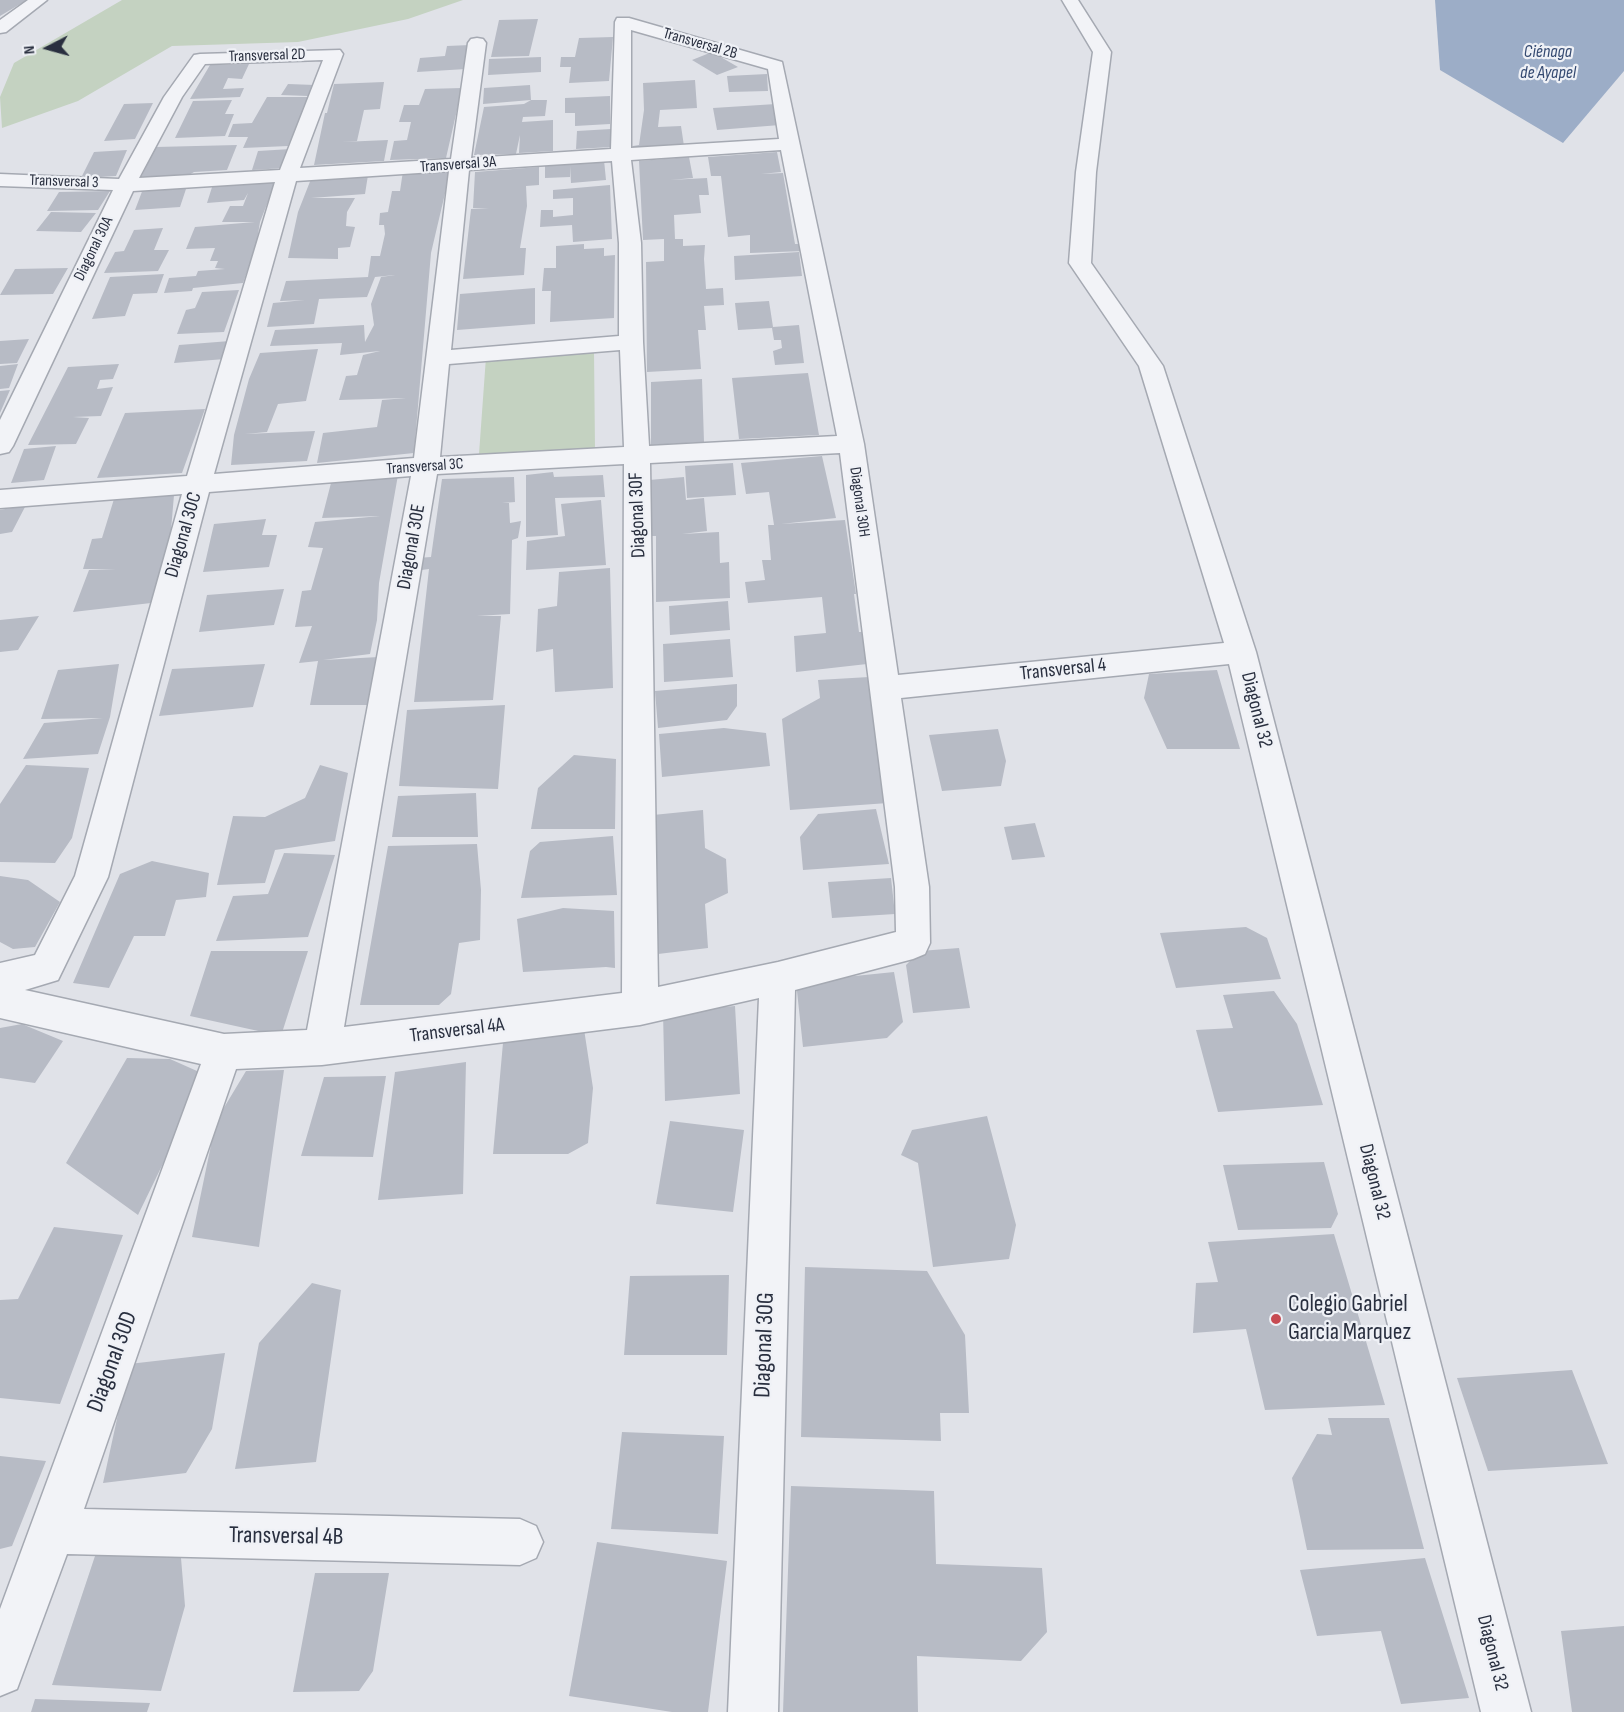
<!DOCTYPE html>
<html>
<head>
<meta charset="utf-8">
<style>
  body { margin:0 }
  #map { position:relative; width:1624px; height:1712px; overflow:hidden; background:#e0e2e8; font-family:"Sofia Sans Condensed",sans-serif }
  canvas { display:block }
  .north { position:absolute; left:18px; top:18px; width:60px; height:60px; -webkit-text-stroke:4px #eff1f6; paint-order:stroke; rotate:264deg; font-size:16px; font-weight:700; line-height:24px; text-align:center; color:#292f3f }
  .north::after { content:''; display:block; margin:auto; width:21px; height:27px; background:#292f3f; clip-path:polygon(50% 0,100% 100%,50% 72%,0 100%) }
</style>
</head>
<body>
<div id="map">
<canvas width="1624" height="1712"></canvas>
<div class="north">N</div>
</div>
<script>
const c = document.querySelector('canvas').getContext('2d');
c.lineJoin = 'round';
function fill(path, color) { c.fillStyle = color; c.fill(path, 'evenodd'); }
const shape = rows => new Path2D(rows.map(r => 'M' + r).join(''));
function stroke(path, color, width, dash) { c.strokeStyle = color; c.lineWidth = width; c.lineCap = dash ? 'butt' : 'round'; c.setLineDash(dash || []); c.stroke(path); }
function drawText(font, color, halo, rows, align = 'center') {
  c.font = font + ' "Sofia Sans Condensed",sans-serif'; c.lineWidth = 4.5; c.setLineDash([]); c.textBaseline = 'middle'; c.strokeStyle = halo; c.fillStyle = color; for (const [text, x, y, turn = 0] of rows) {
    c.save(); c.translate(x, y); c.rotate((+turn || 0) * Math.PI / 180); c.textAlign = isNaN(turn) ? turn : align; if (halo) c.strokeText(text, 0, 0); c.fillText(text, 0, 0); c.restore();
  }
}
fill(shape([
  [122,0,463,0,408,19,298,42,172,46,78,101,2,128,0,97,14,63],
  [594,351,595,449,479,454,486,357]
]), '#c4d2c1');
fill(shape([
  [1435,0,1624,0,1624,71,1563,143,1440,70]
]), '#9cadc7');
fill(shape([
  [0,0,27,0,0,16],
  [538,19,529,56,491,57,499,20],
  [613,37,609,81,569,83,571,67,560,67,561,57,575,57,579,38],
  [470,45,466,69,417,72,420,58,445,56,447,46],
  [712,52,738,67,717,75,692,60],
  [541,57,541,72,488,75,489,59],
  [249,64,242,79,228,78,223,89,244,88,240,97,190,99,210,65],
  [767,74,768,91,729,92,727,76],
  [695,80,697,108,660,110,658,127,681,126,684,146,633,149,633,146,639,145,644,110,643,83],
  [384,82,380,109,364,110,357,141,342,142,388,140,384,161,314,165,325,113,327,113,334,84],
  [288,84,315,85,308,96,281,95],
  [530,85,531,100,483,104,484,88],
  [462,88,446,158,390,160,394,141,407,140,411,122,399,122,404,105,419,105,425,89],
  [610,96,610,124,575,126,575,113,565,113,565,98],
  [267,97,310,97,288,146,243,148,248,137,228,137,233,124,252,123],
  [232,100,225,114,234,114,225,136,175,138,193,101],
  [531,100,547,100,545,116,523,117,522,122,553,120,553,151,519,153,520,135,516,154,474,155,484,107,524,104],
  [153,103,135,139,104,141,124,104],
  [776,104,780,125,717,130,713,108],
  [611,129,611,147,576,149,577,131],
  [237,145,227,170,194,172,189,175,141,177,156,147],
  [291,149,285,168,252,170,258,151],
  [127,150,116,176,81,178,94,152],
  [777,152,781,172,761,174,783,173,795,244,803,244,804,251,750,253,750,235,728,237,721,176,711,176,708,157],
  [689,157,693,178,670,180,707,178,709,195,699,195,701,213,674,215,675,239,683,239,683,246,705,245,704,259,706,289,723,288,724,305,704,306,706,330,698,330,701,369,647,372,646,262,664,261,664,239,643,240,639,161],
  [604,160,606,180,571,183,570,166,570,177,545,178,545,162],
  [539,167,539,185,526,186,527,206,520,248,526,248,524,275,463,279,471,209,489,208,473,208,475,172],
  [451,168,431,253,414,453,317,463,323,433,377,427,382,400,406,398,339,400,346,376,357,375,363,355,380,351,340,355,342,343,270,346,275,330,364,325,365,342,374,325,371,304,381,277,395,275,375,277,367,297,319,299,314,324,267,327,273,303,305,300,280,301,286,281,368,277,371,256,380,256,385,234,384,225,379,225,380,213,388,212,392,191,400,191,403,171],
  [368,175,365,194,311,198,355,198,347,212,346,226,355,227,350,247,338,248,338,259,288,258,298,212,311,179],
  [276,181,260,222,256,246,243,283,193,288,192,291,164,293,169,278,196,276,198,271,225,269,215,268,218,261,210,261,215,248,186,249,195,227,255,222,222,222,230,206,243,206,248,193,244,200,207,203,213,184],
  [610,185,612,239,573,242,572,225,540,227,541,210,553,210,553,217,573,215,573,198,553,199,553,190],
  [187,186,180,207,135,210,143,189],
  [110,191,98,210,47,211,59,192],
  [51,212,96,213,81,232,36,231],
  [163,228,154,250,138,250,169,250,158,271,104,273,115,252,124,251,134,230],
  [584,244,584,249,604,248,604,256,615,255,614,318,550,322,551,291,542,291,544,268,556,268,556,246],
  [799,252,802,276,735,280,734,256],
  [68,268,53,294,0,295,15,269],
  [164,274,157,293,133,294,125,316,92,319,110,277],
  [535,288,535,324,457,330,460,294],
  [239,290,224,332,177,334,186,310,195,308,202,292],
  [769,301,773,327,799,325,804,363,775,365,773,351,782,348,781,340,774,340,772,328,738,330,735,303],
  [29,339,17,363,0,364,0,341],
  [230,341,225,359,174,363,179,345],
  [318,349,306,401,278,404,267,432,245,434,315,431,307,461,231,465,234,435,249,379,260,353],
  [18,364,9,388,0,389,0,366],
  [119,364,113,379,100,380,97,389,113,387,101,416,73,417,89,418,76,444,28,445,68,367],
  [808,373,819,435,739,439,732,378],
  [702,379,704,442,651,445,651,382],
  [10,390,0,413,0,391],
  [205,409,182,473,97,478,125,413],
  [56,446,44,480,11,483,24,449],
  [822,456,836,518,781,524,845,520,856,594,854,594,859,632,865,632,867,664,796,672,794,636,826,633,822,597,748,603,745,582,765,580,762,560,771,560,768,525,774,525,769,492,746,494,741,463],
  [733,463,736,495,687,498,685,466],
  [553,472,554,477,603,475,605,497,555,498,558,535,526,537,526,475],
  [398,475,379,583,377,620,370,654,323,660,379,657,368,705,310,705,318,661,299,663,312,626,295,627,302,591,311,590,323,548,308,547,315,522,380,516,322,518,331,483],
  [514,477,515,502,502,503,509,503,510,523,521,521,518,538,512,540,510,614,477,616,501,616,493,700,414,702,429,569,414,571,417,558,431,557,442,479],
  [684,477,686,500,704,498,707,531,682,534,719,532,720,563,729,562,730,598,656,602,656,536,652,536,649,480],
  [174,495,171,530,151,603,73,612,89,570,116,569,83,569,92,539,102,538,114,499],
  [601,500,606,565,526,570,527,541,565,536,561,504],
  [26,505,12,532,0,534,0,510],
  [266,519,262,535,277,535,269,567,203,572,214,524],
  [610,568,613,688,555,692,553,649,536,652,538,609,557,606,559,572],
  [284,589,274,625,199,632,207,595],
  [728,601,730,630,670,635,669,606],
  [39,616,18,650,0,652,0,620],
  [730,639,733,677,664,682,663,644],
  [119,664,110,717,98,754,23,759,44,723,103,718,41,719,58,670],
  [265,664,253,707,159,716,172,669],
  [1217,670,1240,749,1167,749,1144,698,1149,674],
  [869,677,888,803,790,810,782,719,820,698,818,680],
  [737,684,737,706,727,720,658,728,655,691],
  [505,705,498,789,399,786,407,710],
  [724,728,766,733,770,766,662,777,659,734],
  [998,729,1006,761,1001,786,942,791,929,735],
  [574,755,616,759,615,829,531,829,538,788],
  [26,765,89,768,72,838,55,863,0,862,0,804],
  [320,765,348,773,335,841,275,850,265,883,217,885,233,816,265,817,305,798],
  [476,793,478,837,392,837,398,796],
  [876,809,889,864,803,870,800,837,818,814],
  [703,810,705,848,726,859,728,893,705,904,708,948,658,954,653,815],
  [1035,823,1045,857,1012,860,1004,827],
  [613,836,617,895,521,898,530,851,540,842],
  [477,844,481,890,480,940,459,943,451,994,439,1005,360,1005,388,846],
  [284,853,335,855,308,937,216,941,233,896,268,894],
  [152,861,209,873,206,897,176,900,165,936,134,936,109,988,73,983,120,874],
  [0,876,28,880,60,902,35,947,13,949,0,942],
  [891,878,895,914,832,918,828,882],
  [563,908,614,911,615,968,606,967,523,972,517,919],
  [1246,927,1267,938,1281,979,1176,988,1160,933],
  [959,948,970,1008,913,1013,906,965,920,951],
  [211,951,308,951,281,1036,190,1016],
  [894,972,903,1022,887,1038,803,1047,796,982],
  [1274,991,1297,1024,1323,1105,1218,1112,1196,1030,1233,1028,1223,995],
  [735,1006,740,1094,665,1101,663,1012],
  [22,1024,63,1041,35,1083,0,1078,0,1028],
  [584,1029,593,1088,588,1143,568,1154,493,1154,503,1043],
  [127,1058,170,1059,206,1075,138,1215,66,1163],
  [466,1062,463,1194,378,1200,395,1072],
  [284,1070,259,1247,192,1237,216,1121,246,1071],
  [386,1076,373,1157,301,1156,324,1077],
  [987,1116,1016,1225,1009,1259,933,1267,918,1163,901,1155,912,1130],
  [670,1121,744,1130,733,1212,656,1204],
  [1324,1162,1338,1214,1331,1228,1238,1230,1223,1165],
  [54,1227,123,1235,60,1404,0,1398,0,1300,18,1299],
  [1334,1234,1385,1405,1265,1410,1246,1329,1193,1333,1196,1283,1218,1282,1208,1242],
  [805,1267,927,1271,965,1335,969,1413,940,1413,941,1441,801,1437],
  [729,1275,727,1355,624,1355,630,1276],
  [312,1283,341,1290,316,1462,235,1469,259,1343],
  [225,1353,212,1429,186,1473,103,1483,129,1364],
  [1572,1370,1608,1464,1488,1471,1457,1378],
  [1328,1418,1389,1418,1424,1549,1307,1550,1292,1478,1317,1434,1332,1435],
  [622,1432,724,1436,718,1534,611,1529],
  [0,1456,46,1461,12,1546,0,1549],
  [791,1486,934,1491,936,1564,1042,1568,1047,1632,1021,1661,917,1656,918,1712,783,1712],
  [597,1542,727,1561,708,1712,672,1712,569,1696],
  [96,1553,181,1558,185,1606,161,1691,52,1685],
  [1425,1558,1469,1698,1401,1704,1381,1631,1317,1636,1300,1570],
  [315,1573,389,1573,373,1671,359,1691,293,1692],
  [1624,1626,1624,1712,1572,1712,1561,1631],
  [35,1699,150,1703,147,1712,31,1712]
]), '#b7bbc5');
const minor = shape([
  [28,0,47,0,6,32,0,33,0,20,28,0],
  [1062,0,1078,0,1111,52,1096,172,1091,263,1163,366,1256,652,1531,1712,1481,1712,1229,664,901,698,929,887,930,943,925,954,913,959,795,990,778,1712,728,1712,759,998,640,1025,322,1065,236,1069,84,1509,520,1519,536,1526,543,1542,536,1558,520,1565,67,1554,17,1689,0,1696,0,1609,201,1064,0,1018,0,963,35,955,75,876,182,494,0,508,0,490,187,476,275,182,133,191,13,446,9,452,0,454,0,420,113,190,0,186,0,174,119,179,164,97,194,55,200,54,340,50,343,54,300,168,451,159,468,43,471,39,477,38,483,39,486,43,471,158,611,149,615,22,617,18,629,18,782,62,864,444,898,675,1224,643,1139,366,1069,263,1076,172,1093,52,1062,0],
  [631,30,768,69,779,139,631,148,631,30],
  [323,60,280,170,139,178,182,97,205,64,323,60],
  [781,150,837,436,649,446,643,342,641,243,631,160,781,150],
  [612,161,619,243,619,336,451,350,469,170,612,161],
  [449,171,414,458,214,474,296,181,449,171],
  [620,350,624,447,440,457,449,364,620,350],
  [840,453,895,887,896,932,778,962,658,987,650,463,840,453],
  [624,464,622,993,344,1027,437,474,624,464],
  [411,476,307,1030,224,1034,25,990,58,980,108,877,209,492,411,476]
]);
stroke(minor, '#a5a9b2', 3);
fill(minor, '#f2f3f7');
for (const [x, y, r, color] of [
  [1276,1319,6,"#c74b52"]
]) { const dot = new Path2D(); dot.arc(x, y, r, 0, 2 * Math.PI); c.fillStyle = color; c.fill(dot); stroke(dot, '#eff1f6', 2); }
drawText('16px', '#292f3f', '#eff1f6', [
  ["Transversal 2B",700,44,16],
  ["Transversal 2D",267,56,-2],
  ["Transversal 3A",458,165,-4],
  ["Transversal 3",64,182,2],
  ["Diagonal 30A",94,249,-64],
  ["Transversal 3C",425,467,-4],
  ["Diagonal 30H",859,502,82]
]);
drawText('italic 18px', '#354a71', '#eff1f6', [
  ["Ciénaga",1548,52],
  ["de Ayapel",1548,73]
]);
drawText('20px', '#292f3f', '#eff1f6', [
  ["Diagonal 30F",638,515,-92],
  ["Diagonal 30C",184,535,-74],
  ["Diagonal 30E",412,547,-80],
  ["Transversal 4",1063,670,-6],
  ["Diagonal 32",1256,710,76],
  ["Transversal 4A",457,1031,-7],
  ["Diagonal 32",1374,1182,76],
  ["Diagonal 32",1492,1653,76]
]);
drawText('24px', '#292f3f', '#eff1f6', [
  ["Colegio Gabriel",1288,1305],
  ["Garcia Marquez",1288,1333]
], 'left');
drawText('24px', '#292f3f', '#eff1f6', [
  ["Diagonal 30G",765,1345,-88],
  ["Diagonal 30D",113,1362,-70],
  ["Transversal 4B",286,1537,1]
]);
</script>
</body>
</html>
